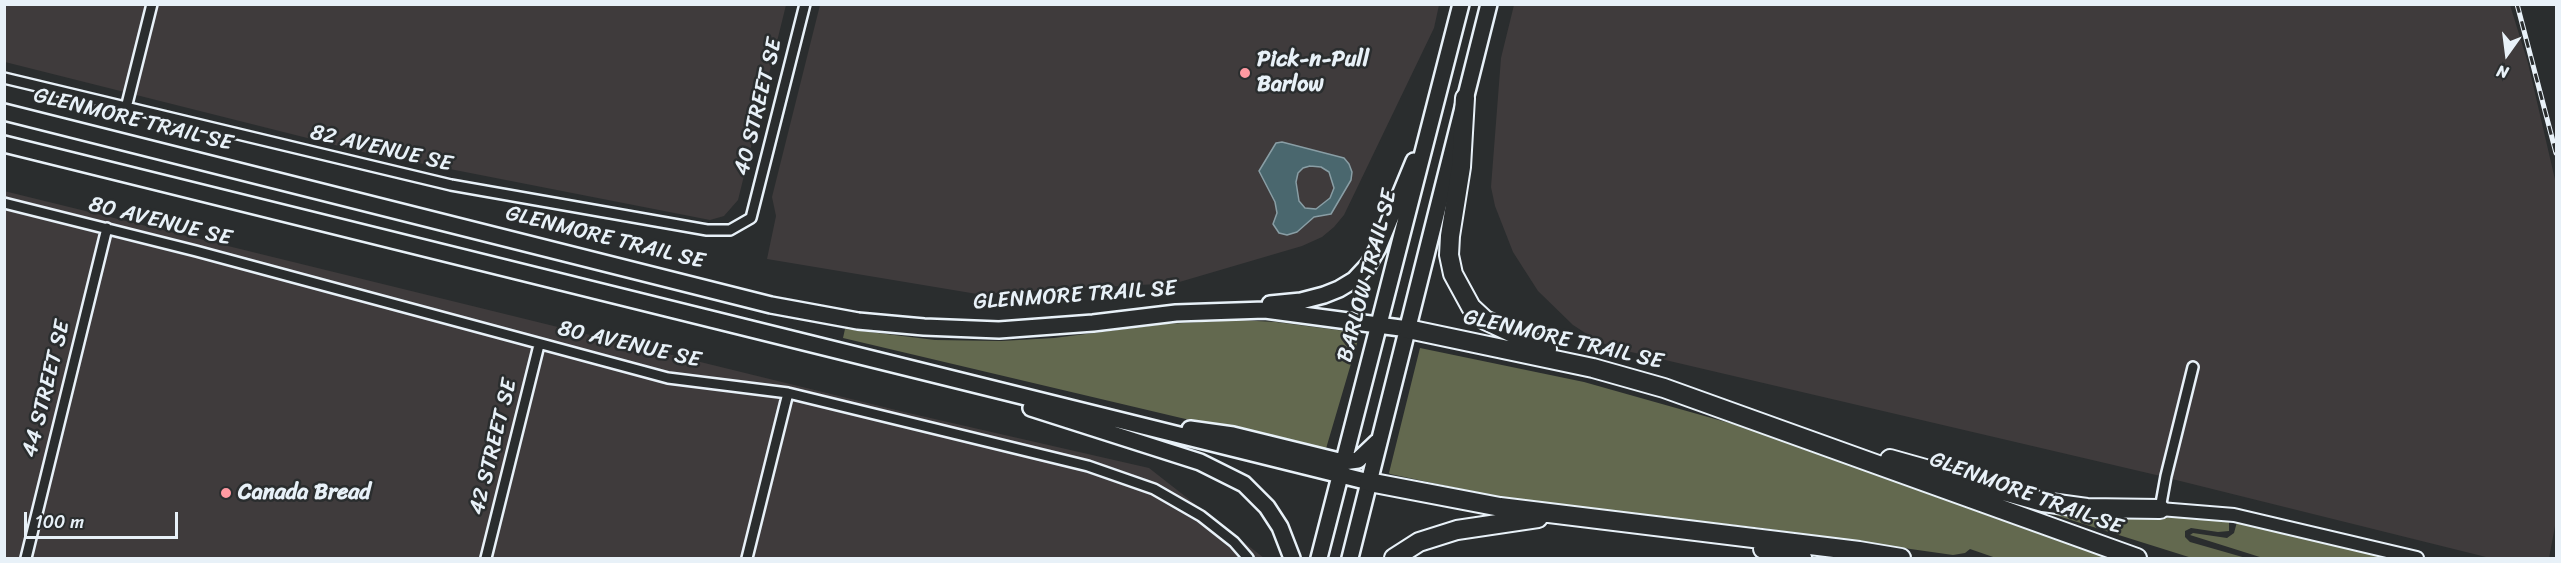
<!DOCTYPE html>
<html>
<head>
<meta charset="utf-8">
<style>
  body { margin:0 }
  #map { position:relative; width:2561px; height:563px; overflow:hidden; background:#2a2d2e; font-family:Sriracha,sans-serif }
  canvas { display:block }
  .frame { position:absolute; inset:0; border:6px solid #e8f1f8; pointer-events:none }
  .north { position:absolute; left:2477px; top:24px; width:60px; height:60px; -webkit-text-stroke:4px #2a2d2e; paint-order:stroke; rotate:194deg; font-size:16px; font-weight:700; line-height:24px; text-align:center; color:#e8f1f8 }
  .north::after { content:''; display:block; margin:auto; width:21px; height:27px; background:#e8f1f8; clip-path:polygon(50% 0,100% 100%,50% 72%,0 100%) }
  .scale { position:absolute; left:24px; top:512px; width:154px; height:27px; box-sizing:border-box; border:3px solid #e8f1f8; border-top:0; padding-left:8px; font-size:18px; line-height:21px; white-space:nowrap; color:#e8f1f8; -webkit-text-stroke:4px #2a2d2e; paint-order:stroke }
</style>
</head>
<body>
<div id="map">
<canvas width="2561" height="563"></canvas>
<div class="frame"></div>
<div class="north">N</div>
<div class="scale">100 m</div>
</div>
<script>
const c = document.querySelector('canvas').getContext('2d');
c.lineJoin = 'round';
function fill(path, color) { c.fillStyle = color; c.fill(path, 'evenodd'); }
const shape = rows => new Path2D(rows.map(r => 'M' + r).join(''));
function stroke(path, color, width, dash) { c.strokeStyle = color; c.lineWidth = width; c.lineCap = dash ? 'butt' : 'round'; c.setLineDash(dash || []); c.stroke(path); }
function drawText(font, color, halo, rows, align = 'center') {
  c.font = font + ' Sriracha,sans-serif'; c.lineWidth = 5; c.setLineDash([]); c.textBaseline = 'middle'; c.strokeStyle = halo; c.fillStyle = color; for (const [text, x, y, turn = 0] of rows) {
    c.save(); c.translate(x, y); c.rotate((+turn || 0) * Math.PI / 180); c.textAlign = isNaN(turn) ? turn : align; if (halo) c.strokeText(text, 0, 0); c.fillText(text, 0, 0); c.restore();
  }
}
fill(shape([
  [4,5,786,5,738,200,724,216,710,220,363,152,5,62],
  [820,5,1439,5,1434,28,1344,215,1334,227,1322,237,1302,246,1176,283,977,294,767,259,776,216,772,197],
  [1514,5,2510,5,2528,63,2556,184,2556,521,2549,558,2490,558,2152,474,1614,348,1596,340,1573,325,1538,291,1513,252,1495,206,1491,187,1501,58],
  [4,191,904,412,1149,468,1264,558,5,558]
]), '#3f3b3c');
fill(shape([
  [1238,320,1276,322,1360,333,1325,452,843,338,845,329,935,340,1001,341,1054,338,1165,324],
  [1420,348,1584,382,1747,428,2107,558,1996,558,1970,549,1965,553,1953,555,1762,528,1518,501,1390,474,1389,473],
  [2040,506,2141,517,2202,518,2229,521,2229,531,2218,532,2191,528,2185,531,2185,537,2190,542,2246,558,2192,558,2039,510],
  [2237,522,2257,526,2395,558,2263,558,2190,535,2193,533,2227,538,2234,533]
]), '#63694f');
const water = shape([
  [1282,142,1344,158,1349,164,1352,172,1351,180,1331,214,1314,217,1297,232,1287,235,1279,233,1273,224,1277,213,1275,202,1259,171,1276,143,1282,142],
  [1310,166,1321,167,1329,172,1334,188,1330,198,1316,209,1305,208,1299,201,1296,182,1298,173,1303,168,1310,166]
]);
fill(water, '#4a676e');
stroke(water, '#899ea5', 1.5);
const minor = shape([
  [4,78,451,185,707,230,730,230,751,218,805,4],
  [126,108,152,4],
  [4,203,196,251,668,378,788,393,1088,466,1154,489,1201,516,1234,542,1248,558],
  [2160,509,2166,476,2193,367],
  [26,558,107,228],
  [486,558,539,345],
  [747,558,788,393]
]);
const tertiary = shape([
  [2160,509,2234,515,2417,558]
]);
const primary = shape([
  [4,112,771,305,858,321,924,327,999,330,1093,323,1176,313,1265,310,1408,329],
  [4,144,1369,482],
  [1270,304,1301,301,1324,295,1339,289,1354,280,1368,265,1378,248,1414,161],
  [1031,408,1200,462,1244,484,1267,507,1280,527,1292,558],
  [1190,429,1233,435,1343,462,1358,460,1377,442],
  [1319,558,1461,4],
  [1350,558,1489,4]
]);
const motorway = shape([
  [1465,98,1461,167,1450,236,1449,255,1453,274,1471,307,1485,320,1547,349],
  [1408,329,1593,368,1664,388,2137,558],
  [1890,459,2043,502,2087,508,2160,509],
  [1369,482,1500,507,1859,551,1901,558],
  [1763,549,1802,558],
  [1394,558,1419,542,1457,530,1538,518]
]);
stroke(minor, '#e8f1f8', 14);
stroke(tertiary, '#e8f1f8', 16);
stroke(primary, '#e8f1f8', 20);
stroke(motorway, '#e8f1f8', 22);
stroke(minor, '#2a2d2e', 9);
stroke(tertiary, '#2a2d2e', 12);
stroke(primary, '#2a2d2e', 15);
stroke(motorway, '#2a2d2e', 18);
const rail = shape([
  [2517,4,2556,153]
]);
stroke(rail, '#e8f1f8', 5);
stroke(rail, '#2a2d2e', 3, [9]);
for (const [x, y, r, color] of [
  [1245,73,6,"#ff9aa2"],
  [226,493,6,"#ff9aa2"]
]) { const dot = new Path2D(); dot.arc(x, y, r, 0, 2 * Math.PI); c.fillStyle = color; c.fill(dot); stroke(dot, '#2a2d2e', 2); }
drawText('bold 22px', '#e8f1f8', '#2a2d2e', [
  ["Pick-n-Pull",1257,60],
  ["Barlow",1257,85],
  ["Canada Bread",238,493]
], 'left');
drawText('22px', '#e8f1f8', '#2a2d2e', [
  ["40 STREET SE",759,107,-76],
  ["GLENMORE TRAIL SE",133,120,14],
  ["82 AVENUE SE",381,149,13],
  ["80 AVENUE SE",160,222,14],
  ["GLENMORE TRAIL SE",605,238,14],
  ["BARLOW TRAIL SE",1368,276,-75],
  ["GLENMORE TRAIL SE",1075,296,-4],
  ["GLENMORE TRAIL SE",1563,340,13],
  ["80 AVENUE SE",629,345,13],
  ["44 STREET SE",47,389,-76],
  ["42 STREET SE",494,447,-76],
  ["GLENMORE TRAIL SE",2026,494,20]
]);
</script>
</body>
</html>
